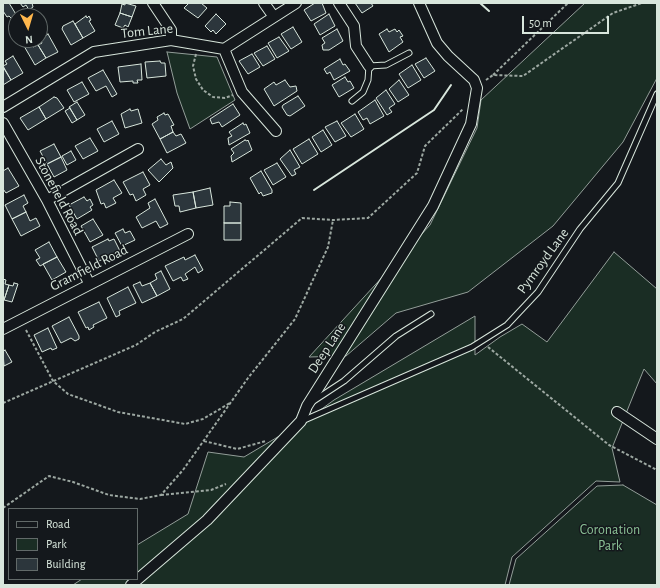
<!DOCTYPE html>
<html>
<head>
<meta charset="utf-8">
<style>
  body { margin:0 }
  #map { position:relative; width:660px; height:588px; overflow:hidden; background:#14181c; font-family:"Alegreya Sans",sans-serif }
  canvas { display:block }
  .frame { position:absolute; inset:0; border:4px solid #d8e6dc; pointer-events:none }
  .legend { position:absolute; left:8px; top:508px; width:130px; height:72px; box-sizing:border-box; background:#14181c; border:1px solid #626a69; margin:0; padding:5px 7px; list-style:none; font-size:12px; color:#d8e6dc }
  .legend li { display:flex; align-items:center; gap:8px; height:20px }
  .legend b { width:20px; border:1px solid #626a69 }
  .north { position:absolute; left:8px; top:8px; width:40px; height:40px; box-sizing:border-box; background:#14181c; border:1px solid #626a69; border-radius:50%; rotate:175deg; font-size:11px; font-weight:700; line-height:16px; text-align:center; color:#d8e6dc }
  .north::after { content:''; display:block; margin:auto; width:14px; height:18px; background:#ffb74d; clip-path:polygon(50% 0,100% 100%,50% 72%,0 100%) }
  .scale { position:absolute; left:522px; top:16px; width:87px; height:18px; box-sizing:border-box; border:2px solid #d8e6dc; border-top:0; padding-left:5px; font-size:12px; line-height:14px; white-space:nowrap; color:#d8e6dc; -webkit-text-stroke:3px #14181c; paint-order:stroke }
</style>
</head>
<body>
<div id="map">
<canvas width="660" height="588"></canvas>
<div class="frame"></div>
<ul class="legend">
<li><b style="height:5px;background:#14181c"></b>Road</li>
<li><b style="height:11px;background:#1a2d24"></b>Park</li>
<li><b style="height:11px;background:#2c363c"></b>Building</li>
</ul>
<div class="north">N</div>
<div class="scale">50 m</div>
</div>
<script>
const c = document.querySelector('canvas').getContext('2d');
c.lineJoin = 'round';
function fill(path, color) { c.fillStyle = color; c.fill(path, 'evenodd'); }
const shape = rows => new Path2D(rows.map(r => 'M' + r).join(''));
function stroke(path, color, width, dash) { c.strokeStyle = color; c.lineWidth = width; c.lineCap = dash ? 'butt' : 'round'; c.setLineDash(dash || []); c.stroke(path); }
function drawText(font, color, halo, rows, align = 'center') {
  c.font = font + ' "Alegreya Sans",sans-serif'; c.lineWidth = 3; c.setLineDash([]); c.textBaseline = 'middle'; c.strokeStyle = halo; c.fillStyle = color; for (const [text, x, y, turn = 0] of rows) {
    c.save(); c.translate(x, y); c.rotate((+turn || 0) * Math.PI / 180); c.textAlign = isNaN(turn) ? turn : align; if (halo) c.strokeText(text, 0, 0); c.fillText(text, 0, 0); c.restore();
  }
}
const green = shape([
  [585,3,657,3,657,78,623,142,553,226,468,292,396,313,346,356,309,357,430,225,477,128,481,100,585,3],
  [167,52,217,57,235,100,190,129,177,93,167,52],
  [614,252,657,289,657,384,644,369,612,448,620,482,596,481,512,557,505,585,73,585,82,579,137,579,137,545,188,514,208,452,244,457,308,419,334,400,475,316,475,355,500,337,522,324,547,342,614,252],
  [623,485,657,505,657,585,509,585,516,559,597,486,623,485]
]);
fill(green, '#1a2d24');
stroke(green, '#939e99', 1);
const building = shape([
  [3,3,9,3,17,16,12,19,9,16,7,17,3,11,3,3],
  [20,3,32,3,33,7,29,10,26,5,23,7,20,3],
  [125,3,136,6,132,17,120,13,122,4,125,5,125,3],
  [189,3,201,3,207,8,198,18,184,8,189,3],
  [315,3,322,3,326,13,311,21,304,10,315,3],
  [355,3,371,3,373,6,362,13,355,3],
  [120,13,132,17,128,27,125,25,123,28,115,25,120,13],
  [216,14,226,24,216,34,213,30,211,32,205,26,216,14],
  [329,14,335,26,320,35,314,24,329,14],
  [86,16,87,18,89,16,91,20,89,21,95,31,83,38,75,24,86,16],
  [73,21,83,38,71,45,62,29,63,26,73,21],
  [293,27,302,42,291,49,281,34,293,27],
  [337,29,343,41,329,50,323,50,322,45,325,43,322,38,337,29],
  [387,29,389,32,395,29,397,32,399,30,403,36,400,37,403,42,389,52,379,34,387,29],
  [48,34,58,52,46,58,38,45,42,43,40,39,48,34],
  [279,37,289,51,277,58,268,43,279,37],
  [30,43,33,47,38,45,46,58,35,65,24,46,30,43],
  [267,46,275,59,263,66,254,53,267,46],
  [252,54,260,67,248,74,239,61,252,54],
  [13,56,23,73,11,80,3,66,7,64,5,61,13,56],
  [426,58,435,71,424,78,415,64,426,58],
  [340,59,343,65,345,64,350,71,334,80,330,72,327,74,324,69,340,59],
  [160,61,161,63,165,63,166,76,147,78,145,62,160,61],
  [141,64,142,80,137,80,138,83,133,83,133,81,120,82,118,67,141,64],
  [412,65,421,80,408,88,399,74,412,65],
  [3,67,11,80,3,85,3,67],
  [103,70,117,94,112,97,106,86,96,91,88,78,103,70],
  [345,77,348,82,350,81,354,88,339,97,332,85,345,77],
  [285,80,290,87,296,86,297,91,274,106,264,89,274,82,276,85,285,80],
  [399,80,409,95,398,102,389,89,399,80],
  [82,82,89,94,74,102,67,90,82,82],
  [386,90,395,104,389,108,392,112,387,115,376,98,386,90],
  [298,96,305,106,290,116,287,115,282,107,283,105,298,96],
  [54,97,57,98,64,108,46,119,39,107,54,97],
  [375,100,384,116,370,124,367,118,363,120,358,112,375,100],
  [77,102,85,115,77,120,69,107,77,102],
  [233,104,240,115,222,127,219,122,212,124,210,119,233,104],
  [39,107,46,119,28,130,20,118,39,107],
  [70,108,77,120,72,123,65,111,70,108],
  [130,109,131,111,138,109,142,123,125,128,121,114,130,109],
  [164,113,165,115,168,114,174,125,171,126,173,132,160,139,152,124,158,120,157,117,164,113],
  [355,114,364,129,351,137,341,123,355,114],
  [112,121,119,134,104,142,97,129,112,121],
  [337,121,346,136,335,142,325,127,337,121],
  [243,123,244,125,246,124,250,133,229,145,228,138,232,136,229,132,243,123],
  [323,130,332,145,321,152,312,137,323,130],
  [173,132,176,136,181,134,186,143,167,153,160,139,173,132],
  [90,138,98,151,83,159,75,146,90,138],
  [309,139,318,154,302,164,293,149,309,139],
  [245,140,247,141,248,140,252,150,232,162,231,156,234,153,231,149,245,140],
  [54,144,61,157,47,164,40,151,54,144],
  [290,150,300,167,294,170,296,174,292,176,280,159,290,150],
  [71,151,76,160,67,165,62,156,71,151],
  [61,157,67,170,54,177,47,164,61,157],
  [161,159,166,165,171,162,173,168,159,182,148,170,161,159],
  [277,163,286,177,273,185,264,170,277,163],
  [8,168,19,186,6,193,3,189,3,171,8,168],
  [261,171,272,190,272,193,263,196,261,192,259,194,250,178,261,171],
  [143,172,150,185,143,189,146,195,136,201,133,194,130,195,123,182,143,172],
  [114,180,122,193,113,198,116,203,106,208,104,203,101,204,96,190,114,180],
  [210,188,213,205,196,208,193,192,210,188],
  [193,192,196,208,180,212,179,206,175,206,173,195,193,192],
  [24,195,28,203,23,206,26,212,12,219,5,205,24,195],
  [84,197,87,201,90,199,93,205,90,207,92,210,77,219,69,205,84,197],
  [155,199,168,224,160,228,156,221,142,228,136,217,150,208,148,203,155,199],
  [230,202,241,203,241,223,224,223,224,206,230,206,230,202],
  [26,212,30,221,36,218,40,226,21,236,12,219,26,212],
  [93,219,103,235,90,242,81,226,93,219],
  [224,223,241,223,241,240,224,240,224,223],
  [123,229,125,233,130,231,135,240,122,246,115,233,123,229],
  [108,239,109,241,114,239,120,251,99,261,92,247,108,239],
  [49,242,57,257,40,266,36,260,40,258,35,250,49,242],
  [195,255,203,270,198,273,195,267,185,274,188,279,183,281,181,277,173,281,165,266,184,257,185,260,195,255],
  [57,257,66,272,52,280,43,264,57,257],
  [161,271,170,289,157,296,150,283,157,279,155,274,161,271],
  [3,279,6,280,5,284,9,285,4,300,3,300,3,279],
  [140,282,142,286,150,283,157,296,142,303,133,285,140,282],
  [14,283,18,284,12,302,4,300,9,285,13,286,14,283],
  [128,287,136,303,119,311,120,315,116,317,107,298,128,287],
  [99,302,107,318,93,325,94,327,89,330,88,327,86,328,78,312,99,302],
  [69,317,79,336,79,339,75,341,71,338,61,343,52,326,69,317],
  [48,328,57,348,52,350,51,348,42,352,34,335,48,328],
  [5,350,12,362,4,366,3,352,5,350]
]);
fill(building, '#2c363c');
stroke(building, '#d8e6dc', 1);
const lane = shape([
  [352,101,363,92,368,80,369,66,386,65,409,53],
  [312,402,344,381,396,336,431,314],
  [302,421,472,347,507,325,538,292,580,229,618,183,657,94]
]);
const street = shape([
  [153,3,171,30,171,40],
  [264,3,274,17],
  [339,3,354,26,356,46,369,66],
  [224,49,242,92,276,131],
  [3,107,94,52,171,40,224,49,296,3],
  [3,123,47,200,89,283],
  [47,200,138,149],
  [3,329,188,234],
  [617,412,657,439],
  [131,585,207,520,301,421,307,406,433,206,471,124,477,88,474,80,448,56,437,43,419,3]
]);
stroke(lane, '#d8e6dc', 7);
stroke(street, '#d8e6dc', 12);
stroke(shape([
  [196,54,193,66,196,79,203,90,213,97,225,98,233,95],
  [493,75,568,3],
  [486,80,493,75,523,76,613,13,642,3],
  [26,330,53,381,68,394,118,412,185,424,203,419,230,403],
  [488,347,609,445,657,470],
  [3,403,136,345,155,332,183,319,302,218,333,220,368,218,417,173,425,146,463,109],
  [204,441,237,449,266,441],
  [161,495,211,490,226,484],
  [3,508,49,476,73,482,109,495,140,499,161,495,183,470,248,378,295,319,328,247,333,220]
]), '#9da8a2', 2, [3, 2]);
stroke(lane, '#14181c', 5);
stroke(street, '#14181c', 10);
stroke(shape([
  [480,3,489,11],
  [314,190,434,110,451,85]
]), '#d8e6dc', 2);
drawText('14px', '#d8e6dc', '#14181c', [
  ["Tom Lane",147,31,-6],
  ["Stonefield Road",59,196,62],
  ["Pymroyd Lane",543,261,-54],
  ["Gramfield Road",89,268,-27],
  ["Deep Lane",327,348,-57]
]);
drawText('14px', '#8ac095', '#14181c', [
  ["Coronation",610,530],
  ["Park",610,546]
]);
</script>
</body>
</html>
